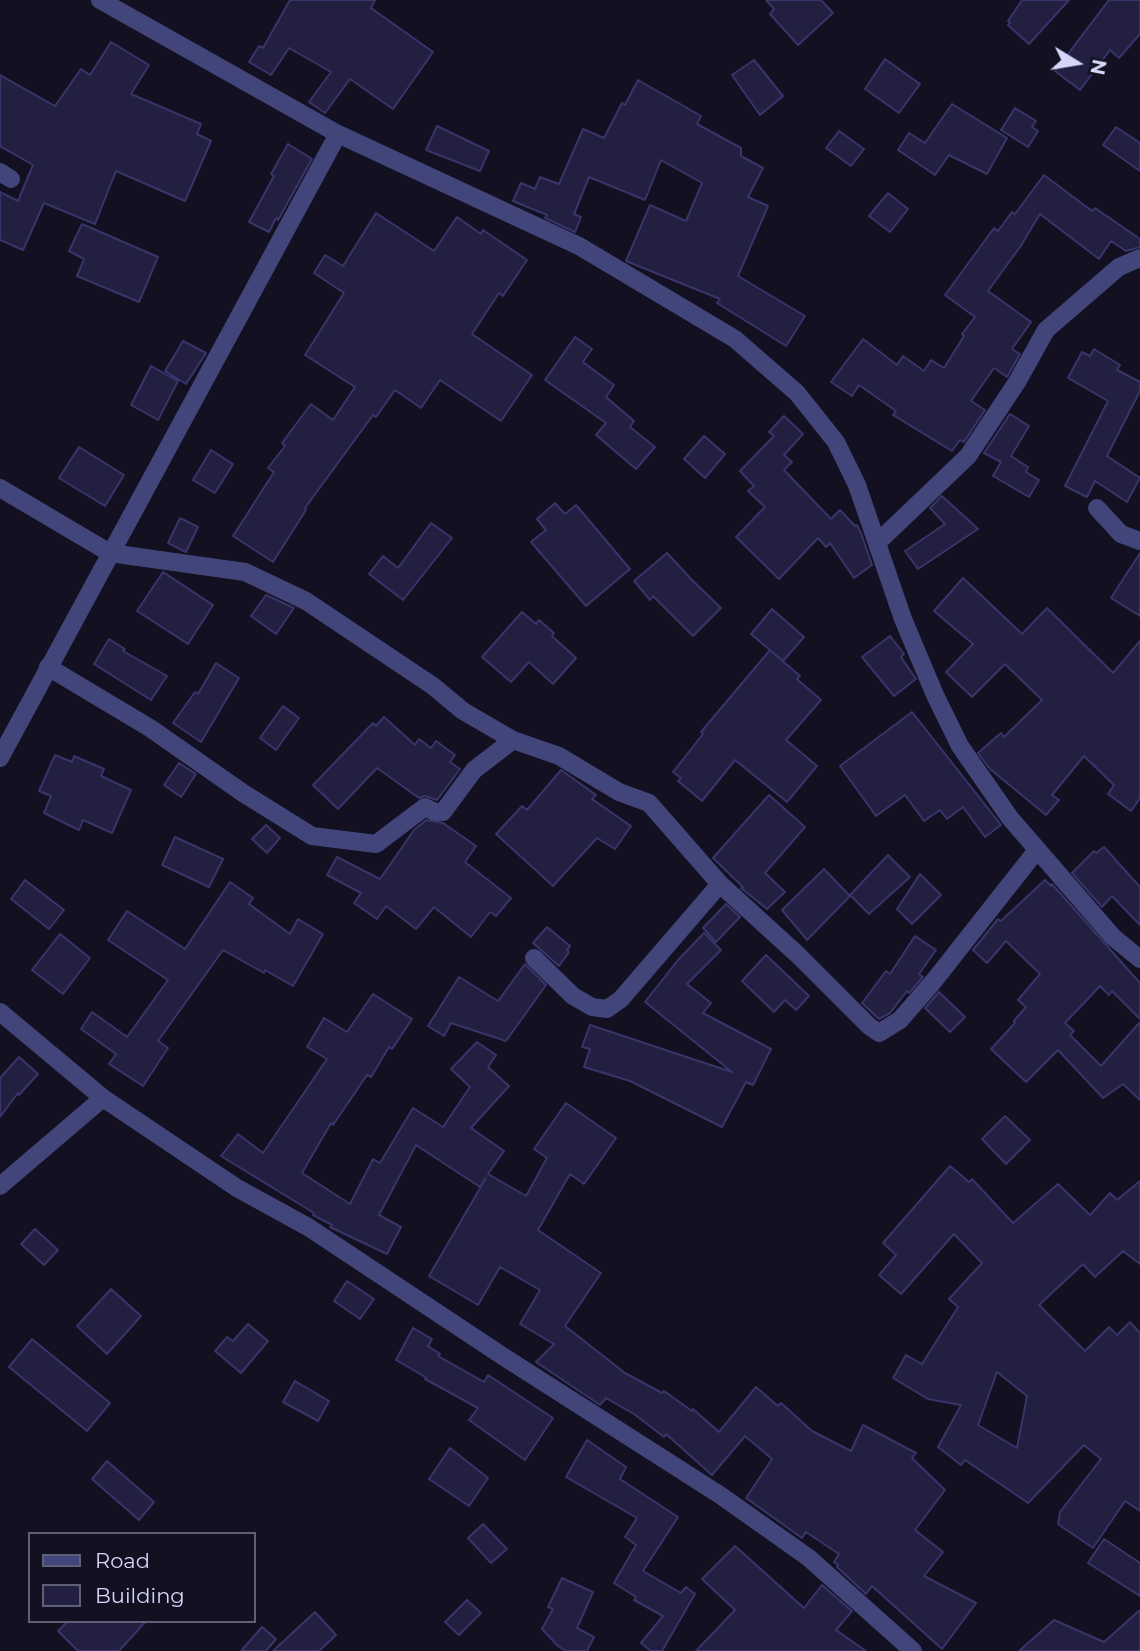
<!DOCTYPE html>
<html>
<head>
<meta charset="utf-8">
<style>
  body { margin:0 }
  #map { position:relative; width:1140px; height:1651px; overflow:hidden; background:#121021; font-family:Montserrat,sans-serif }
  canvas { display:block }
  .legend { position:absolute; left:28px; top:1532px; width:228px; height:91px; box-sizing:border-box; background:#121021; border:2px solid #605f78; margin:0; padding:9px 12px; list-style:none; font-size:21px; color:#d6d6fa }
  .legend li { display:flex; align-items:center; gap:14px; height:35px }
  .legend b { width:35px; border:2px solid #605f78 }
  .north { position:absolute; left:1042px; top:28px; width:70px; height:70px; -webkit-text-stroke:5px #121021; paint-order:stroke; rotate:101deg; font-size:19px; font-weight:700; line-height:28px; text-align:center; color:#d6d6fa }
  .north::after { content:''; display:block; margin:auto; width:24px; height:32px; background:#d6d6fa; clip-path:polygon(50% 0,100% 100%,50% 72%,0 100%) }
</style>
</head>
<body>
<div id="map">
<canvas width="1140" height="1651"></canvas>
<ul class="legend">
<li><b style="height:9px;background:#41457a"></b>Road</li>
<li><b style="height:19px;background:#221f40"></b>Building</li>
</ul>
<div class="north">N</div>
</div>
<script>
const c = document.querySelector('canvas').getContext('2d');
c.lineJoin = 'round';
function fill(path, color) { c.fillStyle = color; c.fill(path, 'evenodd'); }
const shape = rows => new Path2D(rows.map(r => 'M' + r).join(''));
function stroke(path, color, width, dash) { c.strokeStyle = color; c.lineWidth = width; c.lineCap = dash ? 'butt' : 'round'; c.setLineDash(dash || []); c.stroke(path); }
const building = shape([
  [290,0,375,0,371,8,433,52,393,109,350,79,325,113,309,102,331,72,289,48,271,75,249,62,259,46,263,48,290,0],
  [766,0,821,0,833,13,798,45,770,14,774,9,766,0],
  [1022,0,1069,0,1029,44,1008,25,1010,23,1008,21,1022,0],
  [1109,0,1140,0,1140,34,1119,58,1110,50,1080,90,1055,71,1109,0],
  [111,42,149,65,131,94,201,124,197,134,211,141,185,201,116,171,95,224,44,203,23,250,0,240,0,192,18,201,33,165,0,146,0,75,55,106,81,69,90,75,111,42],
  [885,59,920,84,899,113,865,89,885,59],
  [754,60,783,96,760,115,732,75,754,60],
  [638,80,701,116,697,124,741,148,741,156,763,168,748,197,768,206,738,276,805,316,786,346,717,303,720,299,626,261,650,205,686,221,702,183,661,160,645,200,589,177,574,214,581,217,575,232,545,218,547,215,513,201,521,183,535,189,540,177,559,184,583,129,604,138,622,103,625,105,638,80],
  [952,104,1007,138,987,174,949,155,935,175,898,150,909,133,925,143,952,104],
  [1015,108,1036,121,1032,127,1038,131,1028,147,1001,130,1015,108],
  [437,126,489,151,480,171,426,150,437,126],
  [1116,127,1140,143,1140,171,1103,145,1116,127],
  [839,131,864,149,851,166,826,148,839,131],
  [288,144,312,159,278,220,276,218,269,232,249,222,274,176,271,174,288,144],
  [1044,175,1092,211,1095,208,1140,239,1140,247,1126,251,1111,241,1099,259,1040,214,1020,247,988,291,1031,322,1012,349,1020,354,1007,377,994,368,971,401,985,410,964,442,960,440,952,451,893,415,896,411,859,385,852,396,831,382,863,339,897,365,903,356,924,371,931,360,944,368,964,336,962,334,975,317,945,295,994,228,998,231,1012,212,1015,214,1044,175],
  [888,193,908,209,890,232,869,216,888,193],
  [376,213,434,251,457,217,481,234,483,230,527,260,503,296,499,293,472,334,532,375,501,421,440,380,421,408,395,390,376,417,373,415,305,508,306,510,273,562,233,536,274,472,268,468,285,446,282,443,311,404,333,420,355,387,305,355,344,293,314,273,325,255,343,266,376,213],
  [82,224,158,257,139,302,77,276,84,259,69,251,82,224],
  [575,337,592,349,583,362,614,385,606,397,634,421,630,427,655,447,636,469,596,435,606,423,545,380,575,337],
  [183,341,206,353,186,384,165,371,183,341],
  [1094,349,1120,365,1117,370,1140,382,1140,391,1107,456,1140,478,1127,502,1095,481,1087,497,1065,486,1108,401,1068,378,1082,352,1090,356,1094,349],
  [151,366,178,381,158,420,131,405,151,366],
  [1010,414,1029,426,1011,456,1028,467,1026,472,1039,480,1029,497,993,476,1001,462,984,453,1010,414],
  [784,416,803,434,784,455,792,462,784,470,831,519,840,510,855,526,857,525,861,533,872,565,854,578,830,543,826,547,818,538,779,579,736,537,765,507,748,491,754,486,740,471,774,436,769,432,784,416],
  [704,436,725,454,705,478,684,459,704,436],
  [79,447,124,475,105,506,59,478,79,447],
  [211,450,233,464,215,493,193,480,211,450],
  [942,496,978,529,918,569,905,551,945,524,930,508,942,496],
  [555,503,565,514,576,505,630,569,586,606,531,542,546,530,537,519,555,503],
  [180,518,198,527,186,552,168,543,180,518],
  [431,523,452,538,403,600,369,574,383,556,398,568,431,523],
  [667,553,692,580,721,608,693,636,653,596,650,600,634,581,667,553],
  [1140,553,1140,616,1111,598,1140,553],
  [163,572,213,605,188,644,137,611,163,572],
  [963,578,1022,634,1047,608,1113,673,1140,641,1140,798,1131,811,1108,794,1114,785,1084,756,1052,795,1059,800,1046,815,990,769,978,753,1001,733,1004,737,1042,700,1005,664,972,697,946,672,973,644,934,611,963,578],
  [266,595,294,608,276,634,251,616,266,595],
  [772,609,804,637,783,661,751,634,772,609],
  [522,612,536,624,539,620,554,633,552,636,576,658,553,684,529,662,511,682,482,657,522,612],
  [890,636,904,654,901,657,916,679,894,696,862,657,890,636],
  [109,639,125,649,123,651,167,676,151,700,94,664,109,639],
  [770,650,800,676,797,679,821,700,786,740,817,766,787,802,735,760,702,801,678,781,681,778,673,772,703,734,701,732,770,650],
  [216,663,239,678,201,742,173,723,195,692,198,694,216,663],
  [283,706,299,718,276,750,260,738,283,706],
  [912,712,1001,825,985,837,963,807,947,819,940,810,924,821,905,795,876,816,840,766,912,712],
  [384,717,415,745,419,739,431,748,436,741,455,755,450,762,460,769,437,800,425,796,419,798,377,768,338,809,313,785,373,723,376,726,384,717],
  [55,755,72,762,74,756,104,769,101,776,131,790,112,833,83,820,79,830,44,813,51,796,39,791,55,755],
  [179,763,196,774,181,797,164,785,179,763],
  [561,770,596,795,592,799,631,826,615,849,597,838,553,886,496,834,522,806,527,810,561,770],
  [769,795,805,827,765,873,785,892,767,909,741,888,743,887,713,858,769,795],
  [426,820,443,823,476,846,465,862,511,898,496,916,490,912,471,937,434,907,416,929,386,906,377,919,354,903,361,893,327,875,337,857,380,879,414,830,426,820],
  [266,825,280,838,267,853,252,839,266,825],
  [175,837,223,859,209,887,162,865,175,837],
  [1104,847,1140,887,1140,925,1112,896,1102,907,1072,873,1094,851,1096,853,1104,847],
  [888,855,910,877,869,914,850,895,888,855],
  [824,869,850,896,807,940,782,910,824,869],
  [920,874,941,895,912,924,897,909,920,874],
  [25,880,64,910,49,929,11,899,25,880],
  [1045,880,1051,886,1052,884,1140,983,1140,1019,1112,991,1109,995,1100,986,1065,1023,1074,1031,1070,1035,1101,1066,1140,1022,1140,1100,1123,1084,1103,1098,1058,1050,1026,1082,991,1049,1015,1023,1014,1021,1026,1007,1018,1000,1040,974,1006,941,987,963,973,950,998,919,1001,921,1045,880],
  [230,882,253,898,249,904,290,934,298,919,323,934,293,986,265,970,264,973,223,950,158,1041,168,1048,143,1086,109,1064,116,1054,81,1029,92,1012,127,1037,168,980,108,940,127,911,185,949,230,882],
  [726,904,740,917,716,942,703,928,726,904],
  [547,927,570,946,567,950,569,952,559,966,533,943,547,927],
  [704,933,721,950,687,984,711,1003,703,1013,771,1049,753,1085,746,1082,722,1127,630,1081,584,1067,590,1049,582,1047,590,1025,732,1072,645,1002,678,960,704,933],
  [60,934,90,958,63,994,32,970,60,934],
  [915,936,936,950,919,974,923,977,909,993,907,991,890,1013,879,1019,862,1003,886,971,890,974,915,936],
  [766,955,809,996,796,1010,785,1000,774,1012,742,981,766,955],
  [525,964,546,985,506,1041,451,1023,444,1036,428,1026,459,977,498,1001,525,964],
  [939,992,965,1017,950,1032,925,1008,939,992],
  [373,994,412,1019,392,1049,389,1047,371,1077,367,1075,333,1125,331,1123,302,1173,350,1204,373,1159,380,1163,413,1108,443,1127,470,1087,451,1069,477,1042,496,1055,488,1067,509,1086,471,1128,504,1151,488,1174,526,1196,547,1158,534,1149,566,1103,616,1138,584,1184,570,1174,538,1230,601,1273,565,1326,625,1373,662,1393,664,1391,692,1411,693,1409,719,1432,756,1387,778,1406,781,1403,812,1431,851,1451,863,1425,916,1453,912,1458,945,1490,915,1530,943,1552,924,1576,976,1603,942,1649,872,1586,866,1594,837,1567,838,1565,834,1562,839,1554,806,1532,802,1538,746,1498,772,1459,745,1436,712,1475,666,1434,664,1437,634,1414,606,1398,600,1405,536,1362,554,1344,520,1324,540,1290,500,1267,478,1305,429,1276,486,1178,480,1187,416,1145,379,1215,401,1227,387,1254,330,1227,332,1225,313,1215,314,1213,221,1156,238,1134,263,1153,327,1059,307,1047,324,1018,347,1032,373,994],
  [19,1057,38,1074,19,1095,18,1093,0,1117,0,1078,19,1057],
  [1005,1116,1030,1140,1006,1164,982,1139,1005,1116],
  [950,1166,969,1182,972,1179,1013,1223,1058,1184,1090,1215,1110,1193,1117,1200,1140,1181,1140,1264,1123,1251,1095,1277,1083,1264,1039,1305,1085,1351,1109,1327,1117,1335,1130,1322,1140,1333,1140,1511,1125,1501,1093,1548,1058,1524,1060,1512,1101,1459,1084,1445,1028,1503,965,1460,961,1465,938,1447,961,1405,928,1399,893,1378,906,1355,922,1364,958,1307,949,1299,982,1263,954,1234,901,1294,879,1275,896,1255,883,1243,950,1166],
  [997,1372,1027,1396,1017,1448,978,1425,997,1372],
  [35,1229,58,1250,44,1265,21,1244,35,1229],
  [347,1281,374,1299,360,1319,334,1301,347,1281],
  [111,1289,141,1316,107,1354,77,1326,111,1289],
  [248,1324,268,1341,241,1373,215,1351,227,1337,233,1341,248,1324],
  [413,1328,432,1339,428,1346,440,1354,438,1356,484,1382,488,1375,553,1418,525,1460,469,1420,478,1408,425,1379,427,1378,396,1360,413,1328],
  [32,1339,110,1403,87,1431,9,1367,32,1339],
  [295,1381,329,1401,318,1421,283,1402,295,1381],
  [587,1440,626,1467,620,1479,678,1517,643,1571,681,1593,686,1587,695,1594,662,1651,651,1651,641,1643,663,1616,634,1600,636,1597,614,1583,636,1545,625,1537,637,1518,566,1477,587,1440],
  [450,1448,488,1478,469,1506,429,1479,450,1448],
  [107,1461,154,1502,139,1520,92,1479,107,1461],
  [483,1524,507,1549,491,1563,468,1538,483,1524],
  [1104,1539,1140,1563,1140,1596,1088,1563,1104,1539],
  [735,1546,804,1608,822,1585,852,1611,836,1630,866,1651,696,1651,735,1610,702,1579,735,1546],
  [562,1578,593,1592,577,1628,594,1637,587,1651,566,1651,558,1646,542,1629,553,1609,548,1607,562,1578],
  [467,1600,481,1613,459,1635,445,1622,467,1600],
  [1140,1610,1140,1651,1019,1651,1054,1620,1104,1642,1140,1610],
  [315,1612,336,1635,319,1651,273,1651,315,1612],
  [68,1621,146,1621,119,1651,78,1651,58,1631,68,1621],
  [262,1627,276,1639,266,1651,241,1651,262,1627]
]);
fill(building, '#221f40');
stroke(building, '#393469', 2);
stroke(shape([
  [100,0,338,134,579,246,735,339,797,393,836,442,857,485,903,619,935,695,960,746,1010,818,1113,937,1140,959],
  [0,172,11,179],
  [0,488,110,553,245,572,306,601,433,686,463,711,513,740,559,756,619,792,649,803,720,884,798,955,869,1026,879,1033,900,1020,933,982,1037,850],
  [1097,508,1121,534,1140,541],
  [878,542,968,456,1017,382,1046,330,1119,267,1140,258],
  [48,667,150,728,243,793,312,836,376,844,425,807,435,812,443,812,474,770,513,740],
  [0,758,338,134],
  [534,958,573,996,592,1007,607,1009,621,999,720,884],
  [0,1012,103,1098],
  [0,1186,103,1098,237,1188,308,1227,504,1357,720,1495,809,1558,913,1651]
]), '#41457a', 18);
</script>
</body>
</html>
